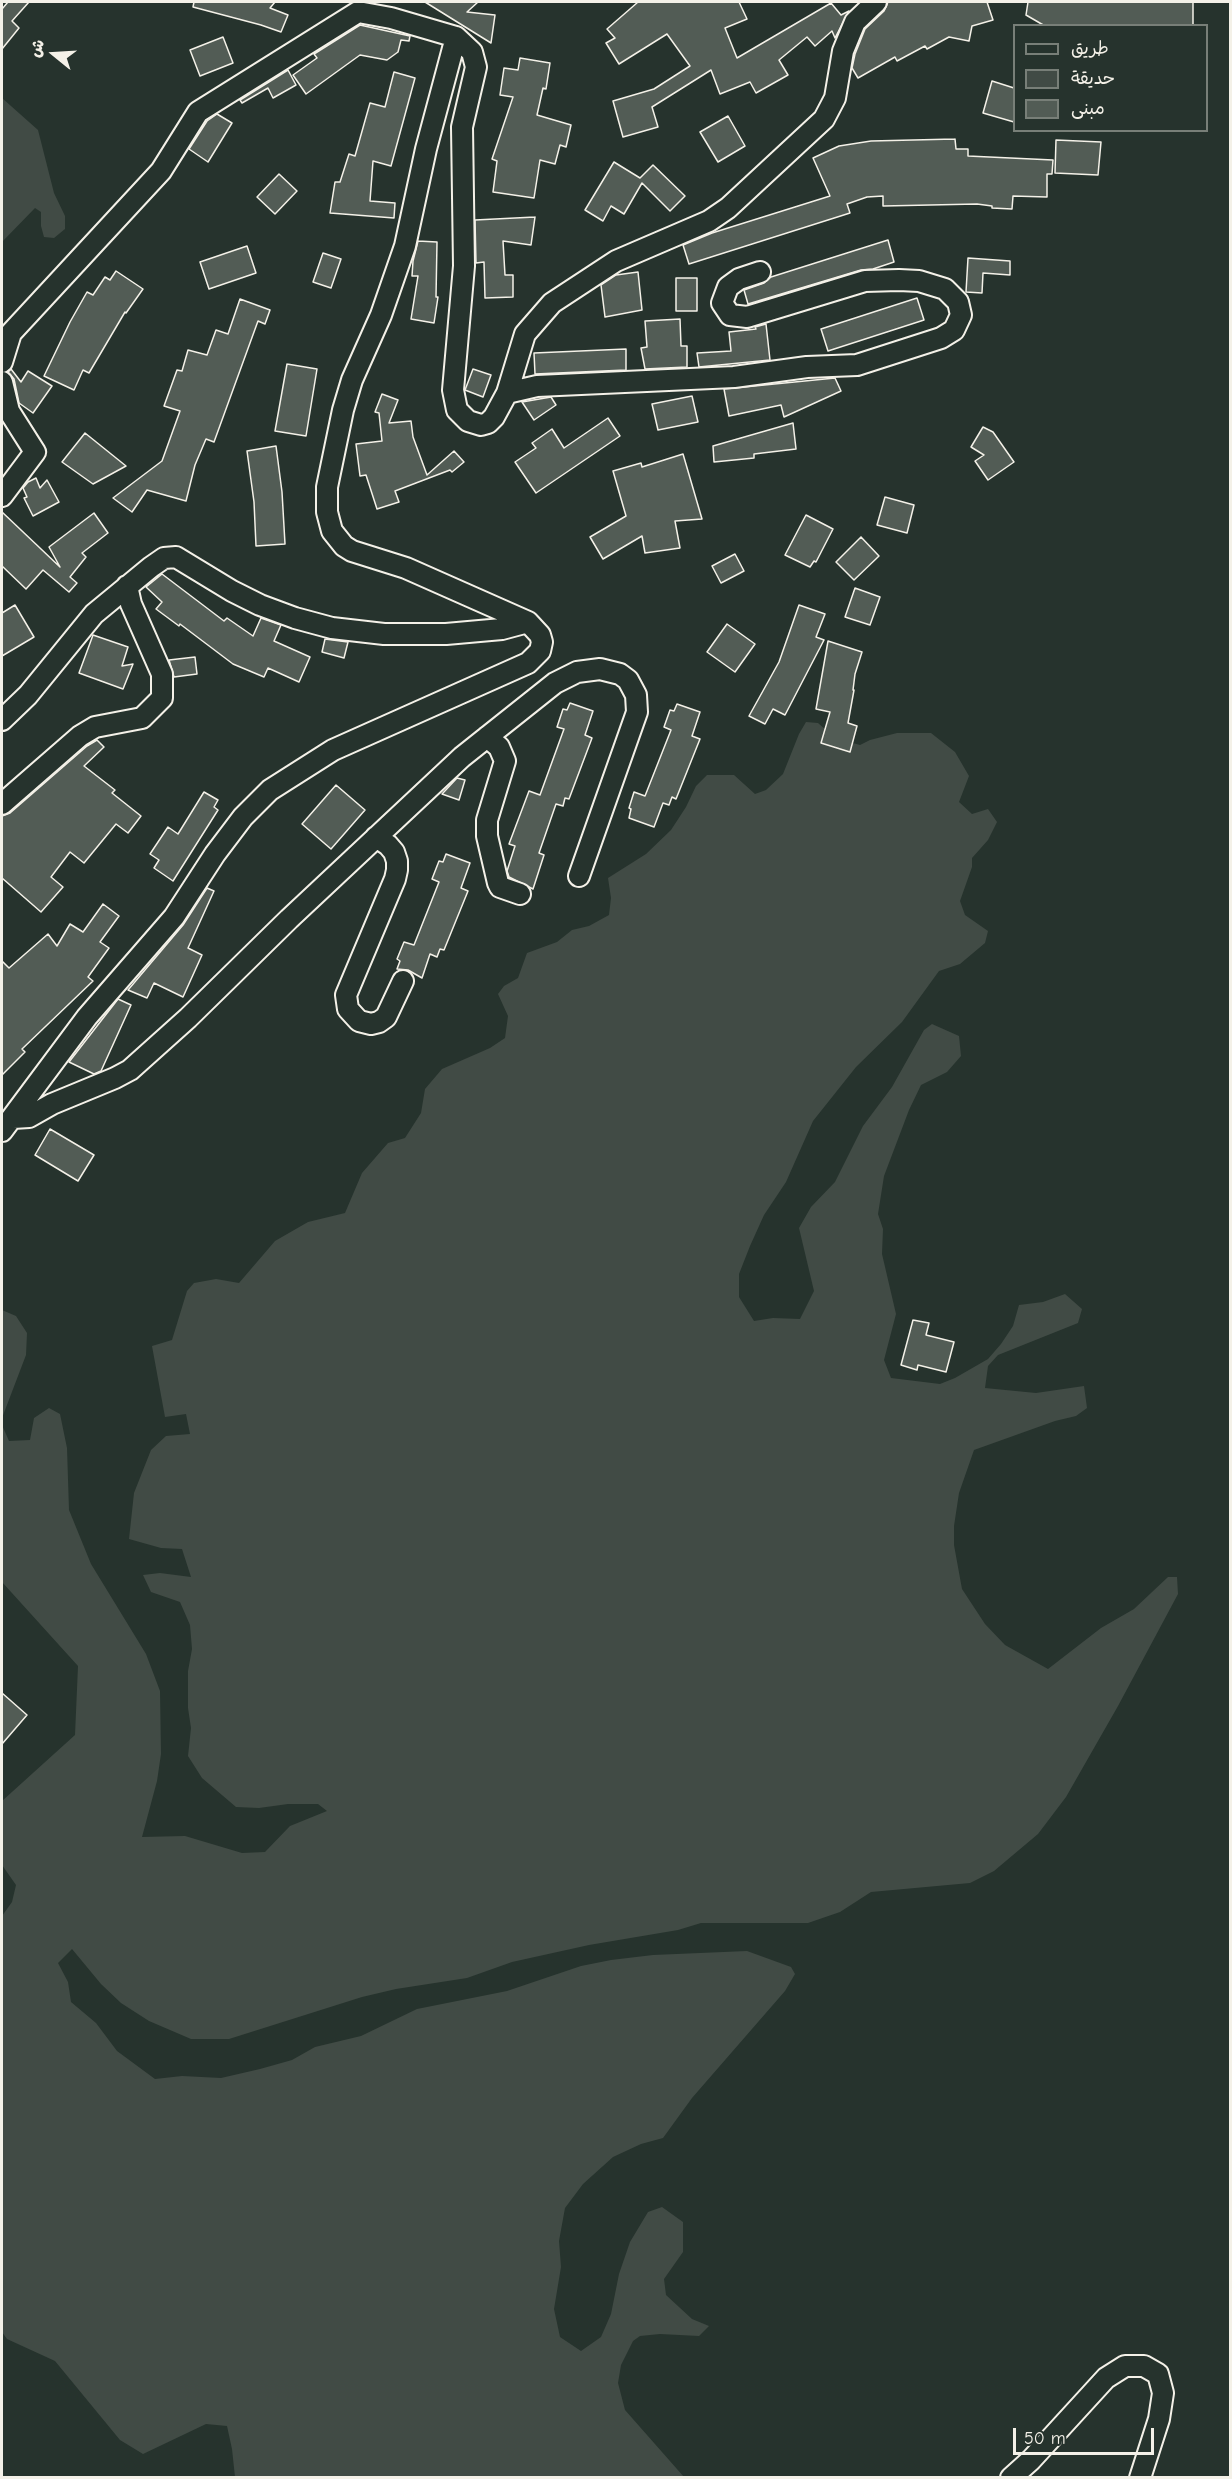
<!DOCTYPE html>
<html>
<head>
<meta charset="utf-8">
<style>
  body { margin:0 }
  #map { position:relative; width:1232px; height:2479px; overflow:hidden; background:#26332d; font-family:"Comic Neue","Playpen Sans Arabic",sans-serif }
  canvas { display:block }
  .frame { position:absolute; inset:0; border:3px solid #f4f1e8; pointer-events:none }
  .legend { position:absolute; left:1013px; top:24px; width:195px; height:108px; box-sizing:border-box; background:#26332d; border:2px solid #787f78; margin:0; padding:8px 10px; list-style:none; font-size:18px; color:#f4f1e8 }
  .legend li { display:flex; align-items:center; gap:12px; height:30px }
  .legend b { width:30px; border:2px solid #787f78 }
  .north { position:absolute; left:24px; top:24px; width:60px; height:60px; -webkit-text-stroke:4px #26332d; paint-order:stroke; rotate:288deg; font-size:16px; font-weight:700; line-height:24px; text-align:center; color:#f4f1e8 }
  .north::after { content:''; display:block; margin:auto; width:21px; height:27px; background:#f4f1e8; clip-path:polygon(50% 0,100% 100%,50% 72%,0 100%) }
  .scale { position:absolute; left:1013px; top:2428px; width:141px; height:27px; box-sizing:border-box; border:3px solid #f4f1e8; border-top:0; padding-left:8px; font-size:18px; line-height:21px; white-space:nowrap; color:#f4f1e8; -webkit-text-stroke:4px #26332d; paint-order:stroke }
</style>
</head>
<body>
<div id="map">
<canvas width="1232" height="2479"></canvas>
<div class="frame"></div>
<ul class="legend">
<li><b style="height:8px;background:#26332d"></b>طريق</li>
<li><b style="height:16px;background:#414b45"></b>حديقة</li>
<li><b style="height:16px;background:#525c55"></b>مبنى</li>
</ul>
<div class="north">ش</div>
<div class="scale">50 m</div>
</div>
<script>
const c = document.querySelector('canvas').getContext('2d');
c.lineJoin = 'round';
function fill(path, color) { c.fillStyle = color; c.fill(path, 'evenodd'); }
const shape = rows => new Path2D(rows.map(r => 'M' + r).join(''));
function stroke(path, color, width, dash) { c.strokeStyle = color; c.lineWidth = width; c.lineCap = dash ? 'butt' : 'round'; c.setLineDash(dash || []); c.stroke(path); }
fill(shape([
  [2,98,38,130,54,193,65,216,65,229,54,238,44,237,41,226,41,212,35,208,2,242],
  [806,722,818,723,835,738,860,745,870,740,897,733,931,733,955,752,969,776,959,802,972,814,988,809,997,822,988,840,972,858,972,867,960,901,965,915,988,931,985,943,960,964,939,971,902,1022,856,1067,813,1121,786,1182,764,1215,750,1246,739,1274,739,1297,754,1321,773,1318,800,1319,814,1291,799,1228,811,1207,835,1182,863,1126,892,1087,924,1030,932,1024,959,1036,961,1056,947,1072,921,1085,909,1110,884,1176,878,1214,883,1229,882,1254,896,1314,884,1360,891,1378,940,1384,955,1378,988,1359,1001,1344,1013,1326,1019,1305,1043,1302,1065,1294,1082,1309,1078,1323,998,1355,988,1366,985,1388,1036,1393,1084,1386,1087,1408,1076,1416,1055,1421,974,1450,959,1493,954,1526,954,1545,962,1589,985,1624,1005,1645,1048,1669,1101,1628,1134,1609,1168,1577,1177,1577,1178,1594,1118,1706,1066,1797,1038,1834,994,1871,970,1883,871,1892,840,1912,808,1923,701,1923,678,1930,589,1945,512,1962,467,1978,396,1989,362,1997,229,2039,191,2039,149,2021,121,2003,101,1984,72,1949,58,1963,68,1982,71,2002,96,2023,117,2051,155,2079,182,2076,221,2078,260,2069,292,2060,315,2047,361,2036,417,2009,507,1991,581,1966,611,1960,653,1955,747,1951,791,1967,795,1974,785,1991,692,2098,663,2138,641,2144,613,2157,583,2184,565,2208,559,2241,561,2267,554,2309,560,2337,581,2351,601,2337,611,2314,619,2274,630,2242,648,2212,662,2207,683,2222,683,2252,664,2279,666,2295,692,2319,709,2326,699,2336,660,2334,640,2336,633,2341,621,2365,618,2383,625,2410,684,2477,235,2477,232,2449,227,2426,206,2424,143,2454,120,2440,55,2361,7,2339,2,2332,2,1916,12,1902,16,1885,2,1865,2,1801,75,1735,78,1666,2,1582,2,1425,9,1441,30,1440,34,1418,49,1408,60,1414,67,1448,69,1510,91,1564,146,1654,160,1691,161,1754,157,1781,142,1837,185,1836,242,1853,265,1852,290,1826,327,1811,318,1804,288,1804,259,1808,236,1807,202,1778,188,1756,191,1728,188,1708,188,1671,192,1649,190,1625,180,1602,151,1592,143,1575,160,1573,191,1577,182,1549,161,1548,129,1539,134,1493,151,1450,166,1436,190,1434,186,1414,165,1417,152,1346,172,1340,187,1291,194,1283,216,1279,239,1283,275,1241,308,1222,345,1213,362,1173,388,1143,405,1138,421,1113,425,1089,442,1069,490,1048,505,1038,508,1016,498,994,504,986,518,978,527,953,557,942,572,930,589,926,609,915,611,898,608,878,646,854,671,830,686,807,696,786,707,775,734,775,755,794,766,790,783,774,799,734],
  [2,1310,16,1316,27,1333,26,1355,2,1418]
]), '#414b45');
const building = shape([
  [8,2,29,2,12,21,19,28,2,49,2,9,8,2],
  [194,2,275,2,270,8,288,15,281,32,261,25,193,7,194,2],
  [425,2,478,2,467,12,495,15,491,43,425,2],
  [638,2,739,2,747,19,725,28,737,58,831,3,841,15,849,11,835,38,832,31,815,46,807,37,779,60,788,75,756,93,750,82,720,94,711,70,652,107,658,127,623,137,613,101,654,89,690,66,667,34,619,64,606,43,615,38,607,29,638,2],
  [888,2,987,2,993,20,972,26,969,41,949,37,927,49,925,46,897,61,895,57,858,78,852,68,855,54,865,29,884,11,888,2],
  [1028,2,1193,2,1193,26,1045,26,1026,15,1028,2],
  [360,25,410,36,409,41,401,40,398,52,387,60,360,55,306,94,293,75,317,58,314,54,360,25],
  [223,37,233,63,200,76,190,50,223,37],
  [520,58,550,63,546,89,543,88,537,115,571,125,566,147,560,145,555,164,540,160,534,198,493,192,497,161,492,159,513,97,500,95,504,68,518,70,520,58],
  [288,70,296,85,273,98,268,88,242,103,240,100,288,70],
  [394,72,415,78,391,166,373,161,370,201,395,203,394,218,330,213,335,182,340,182,349,154,355,156,370,103,385,107,394,72],
  [992,81,1014,88,1014,122,983,113,992,81],
  [217,114,232,123,208,162,189,149,207,121,217,114],
  [728,116,745,146,718,162,700,132,728,116],
  [955,139,956,149,968,149,968,156,1053,160,1052,174,1047,174,1047,197,1013,196,1012,209,992,208,992,206,977,204,883,206,883,196,867,197,847,204,850,213,689,264,683,245,712,233,830,196,813,158,839,146,871,141,955,139],
  [1056,140,1101,142,1098,175,1055,173,1056,140],
  [614,162,640,178,653,165,685,196,670,211,642,183,624,214,611,206,603,221,585,210,614,162],
  [279,174,297,191,275,214,257,197,279,174],
  [535,217,531,245,503,241,505,275,513,275,513,297,485,298,484,262,476,263,475,220,535,217],
  [888,240,894,262,873,269,861,270,748,304,744,290,764,283,771,277,888,240],
  [418,241,437,242,436,297,438,297,434,323,411,319,418,276,412,276,413,261,418,241],
  [247,246,256,273,209,289,200,262,247,246],
  [323,253,341,259,331,288,313,282,323,253],
  [968,258,1010,261,1010,275,983,273,982,293,966,292,968,258],
  [116,271,143,289,126,313,125,312,89,373,83,370,74,390,44,376,70,322,87,292,93,295,105,277,110,280,116,271],
  [638,272,642,310,605,317,601,285,616,275,638,272],
  [676,278,697,278,697,311,676,311,676,278],
  [917,298,924,320,828,351,821,329,917,298],
  [240,299,270,310,265,324,258,321,214,442,206,439,195,465,186,501,147,490,132,512,113,498,162,461,180,411,164,406,177,370,182,371,188,350,207,355,216,330,228,334,240,299],
  [680,319,681,346,687,346,687,367,645,369,641,348,647,347,645,321,680,319],
  [766,324,770,360,699,367,697,353,731,351,729,332,756,329,755,327,766,324],
  [626,349,626,370,535,374,534,353,626,349],
  [287,364,317,369,306,436,275,431,287,364],
  [11,369,21,382,28,371,52,386,33,413,19,403,14,379,8,372,11,369],
  [473,369,491,375,483,397,465,390,473,369],
  [835,378,841,391,784,417,781,405,729,416,724,389,835,378],
  [382,394,398,400,389,423,411,421,413,437,427,475,454,451,464,462,452,472,450,470,395,491,399,502,377,509,366,475,360,476,356,444,382,441,379,413,375,412,382,394],
  [692,396,698,422,658,430,652,404,692,396],
  [551,397,556,405,534,420,522,402,551,397],
  [608,418,620,436,536,493,515,462,536,448,532,443,552,429,564,448,608,418],
  [793,423,796,449,754,454,754,458,714,462,713,446,793,423],
  [983,427,993,432,1014,462,988,480,975,461,984,455,971,447,983,427],
  [85,433,126,466,93,484,62,462,85,433],
  [276,446,282,492,285,544,256,546,254,502,247,451,276,446],
  [683,454,702,519,675,521,680,548,645,553,642,536,603,559,590,537,626,516,613,471,641,463,642,467,683,454],
  [36,478,40,488,47,480,59,502,33,516,24,498,27,497,23,488,28,482,36,478],
  [885,497,914,505,907,533,877,525,885,497],
  [2,512,60,567,49,547,94,513,108,533,82,553,86,557,70,577,77,583,69,592,43,570,26,589,2,566,2,512],
  [806,515,833,529,816,562,814,561,810,567,785,555,806,515],
  [861,537,879,556,854,580,836,562,861,537],
  [735,554,744,571,721,583,712,566,735,554],
  [162,574,224,621,227,618,253,636,261,618,281,625,274,641,310,657,299,682,268,668,264,677,233,664,180,624,179,626,156,609,162,602,146,587,162,574],
  [855,588,880,597,870,625,845,617,855,588],
  [15,605,34,637,2,656,2,613,15,605],
  [799,605,825,614,816,637,824,640,785,715,773,709,765,724,749,716,779,662,799,605],
  [727,624,755,644,735,672,707,652,727,624],
  [93,635,128,647,122,666,133,664,123,689,79,673,93,635],
  [325,639,348,642,344,658,322,652,325,639],
  [828,641,862,652,855,674,853,690,854,690,848,723,857,726,850,752,821,743,830,712,816,709,828,641],
  [195,657,197,674,174,677,169,660,195,657],
  [570,703,593,711,585,735,592,738,569,799,565,798,563,806,556,804,539,853,544,855,533,889,509,877,507,871,515,846,509,844,529,791,540,795,564,729,557,727,563,709,567,710,570,703],
  [677,704,700,712,692,736,700,739,676,799,672,797,669,805,663,803,654,827,629,818,631,809,629,808,634,792,645,796,671,730,664,727,670,710,674,711,677,704],
  [97,740,104,747,84,766,115,790,112,793,141,816,128,833,116,824,84,863,70,852,51,877,63,887,41,912,2,878,2,816,10,813,87,746,97,740],
  [457,778,465,780,459,800,442,794,457,778],
  [336,785,365,810,331,849,302,824,336,785],
  [204,792,218,800,214,807,218,810,173,881,154,868,159,860,150,854,168,827,178,834,204,792],
  [446,854,470,863,461,888,468,891,444,950,440,949,437,957,430,954,422,978,408,970,397,969,400,961,397,959,404,942,414,945,439,882,432,879,439,861,443,862,446,854],
  [207,888,214,891,188,948,202,955,183,997,154,983,147,998,128,990,183,925,207,888],
  [103,904,119,916,100,942,109,948,88,977,93,981,22,1049,25,1052,2,1075,2,961,9,968,48,934,57,946,70,924,83,932,103,904],
  [118,999,131,1005,101,1071,94,1074,69,1062,118,999],
  [50,1129,94,1155,78,1181,35,1155,50,1129],
  [913,1320,929,1323,926,1335,954,1342,946,1372,918,1365,917,1370,901,1365,913,1320],
  [2,1693,27,1715,2,1744,2,1693]
]);
fill(building, '#525c55');
stroke(building, '#f4f1e8', 1.5);
const minor = shape([
  [2,362,11,333,161,171,198,112,358,12,391,18,456,37],
  [2,382,9,411,35,452,2,496],
  [507,393,537,386,734,377,807,367,857,365,941,338,954,330,961,315,958,302,945,289,919,281,899,280,865,281,747,317,730,315,722,303,728,287,739,279,760,272],
  [2,720,28,695,94,614,151,567,164,558,176,557,232,591,260,605,295,618,332,628,384,634,446,634,502,629,528,622],
  [487,737,499,747,505,761,487,820,487,836,498,883,500,887,520,894],
  [2,804,80,736,95,727,142,718,162,698,162,674,131,604,127,586],
  [376,837,388,845,394,852,397,861,397,870,395,879,346,995,348,1009,359,1021,371,1024,379,1022,386,1017,403,981],
  [13,1118,29,1117,52,1104,115,1078,130,1070,188,1018,289,919,462,757,555,683,577,672,600,669,620,674,628,680,636,695,637,712,579,876],
  [2,1131,87,1017,174,917,215,854,243,817,270,790,333,750,528,663,540,651,542,642,540,635,528,622,406,568,352,551,344,546,332,531,327,512,327,487,343,410,352,380,381,315,405,246,426,149,456,37,472,52,476,67,462,127,464,266,453,390,457,410,468,421,481,425,488,423,494,417,507,393,525,334,552,303,616,261,709,221,728,208,824,119,835,98,843,51,855,22,876,2],
  [1011,2478,1031,2460,1106,2378,1125,2366,1144,2366,1158,2374,1163,2393,1159,2419,1140,2478]
]);
stroke(minor, '#f4f1e8', 24);
stroke(minor, '#26332d', 20);
</script>
</body>
</html>
